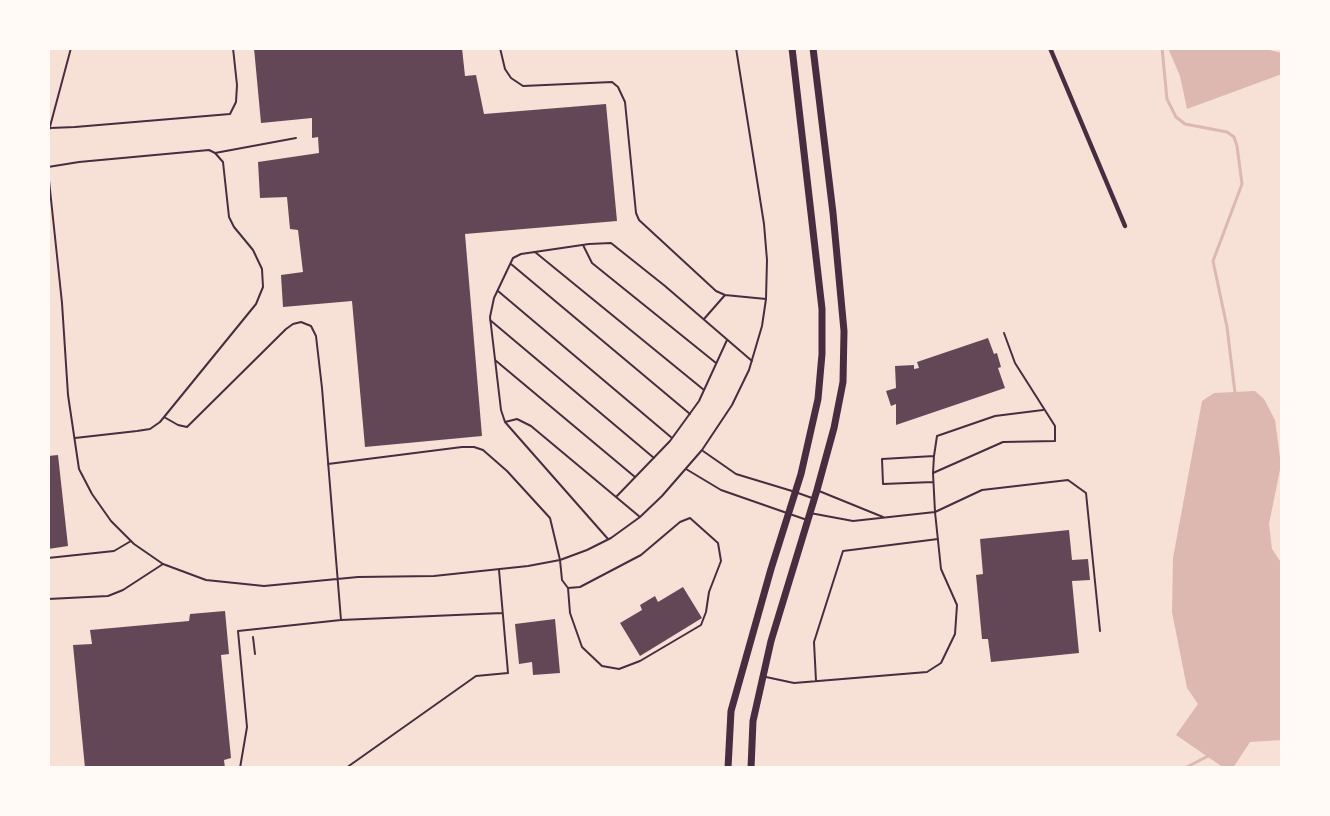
<!DOCTYPE html>
<html>
<head>
<meta charset="utf-8">
<style>
  body { margin:0 }
  #map { position:relative; width:1330px; height:816px; overflow:hidden; background:#f7e1d7; font-family:"Space Grotesk",sans-serif }
  canvas { display:block }
  .frame { position:absolute; inset:0; border:50px solid #fffaf5; pointer-events:none }
</style>
</head>
<body>
<div id="map">
<canvas width="1330" height="816"></canvas>
<div class="frame"></div>
</div>
<script>
const c = document.querySelector('canvas').getContext('2d');
c.lineJoin = 'round';
function fill(path, color) { c.fillStyle = color; c.fill(path, 'evenodd'); }
const shape = rows => new Path2D(rows.map(r => 'M' + r).join(''));
function stroke(path, color, width, dash) { c.strokeStyle = color; c.lineWidth = width; c.lineCap = dash ? 'butt' : 'round'; c.setLineDash(dash || []); c.stroke(path); }
fill(shape([
  [1168,48,1261,48,1282,53,1282,74,1187,109,1180,76],
  [1255,391,1264,399,1275,420,1281,465,1269,524,1272,549,1282,564,1282,740,1250,742,1233,768,1224,768,1176,735,1198,704,1187,688,1172,612,1173,558,1202,401,1214,393]
]), '#dcb8b0');
stroke(shape([
  [1162,48,1167,99,1176,117,1185,124,1227,132,1234,137,1237,146,1242,184,1213,261,1227,327,1235,393],
  [1185,768,1210,755]
]), '#dcb8b0', 3);
fill(shape([
  [254,48,462,48,465,76,476,75,484,114,606,104,617,221,465,234,482,436,365,447,352,301,283,307,281,275,303,272,298,230,290,229,287,197,260,198,258,162,319,153,318,137,312,138,312,118,261,123],
  [988,338,994,354,997,353,1001,367,998,368,1005,388,896,425,896,404,891,406,886,391,896,388,895,366,914,365,914,369,919,368,917,362],
  [58,455,68,546,48,549,48,456],
  [1069,530,1072,560,1088,559,1090,580,1072,581,1079,653,991,662,988,639,982,639,976,575,983,574,980,539],
  [683,587,702,618,640,656,620,623,642,610,640,605,655,596,658,602],
  [225,611,229,654,221,655,231,758,224,760,225,768,85,768,73,645,92,644,90,630,189,621,190,614],
  [555,619,560,673,533,675,532,662,519,664,515,624]
]), '#644757');
stroke(shape([
  [253,637,255,654]
]), '#4a2c40', 2);
stroke(shape([
  [500,48,505,69,511,78,523,86,612,82,618,87,625,102,636,213,639,220,716,291,725,295,766,299],
  [50,128,75,127,230,114,236,102,237,85,233,48],
  [48,134,71,48],
  [215,153,296,138],
  [48,167,79,162,209,150,215,153,223,162,229,217,234,227,253,250,262,269,263,287,256,304,160,422,150,429,137,431,75,438],
  [48,171,62,303,68,395,79,469,92,494,111,521,134,544,163,564,206,580,264,586,358,577,434,576,528,566,560,560,587,550,611,538,640,517,662,496,702,450,732,405,749,370,762,326,766,299,767,260,764,224,736,48],
  [583,245,592,263,716,363],
  [535,252,704,390],
  [511,264,690,414],
  [498,291,672,438],
  [704,319,725,295],
  [490,320,654,458],
  [1004,333,1015,363,1055,426,1055,441,1003,442,933,473,935,512,982,490,1068,480,1086,493,1100,631],
  [495,360,635,477],
  [164,417,178,425,187,427,286,329,293,324,301,322,311,326,316,336,322,388,341,620,238,631,247,727,240,768],
  [505,422,517,419,531,426,640,517],
  [703,451,736,474,792,491],
  [328,464,462,447,474,447,483,450,507,471,550,518,560,560,562,580,568,588,580,587,641,555,680,522,690,518,718,543,721,561,709,592,706,612,701,625,640,661,619,669,602,666,582,647,570,613,568,588],
  [686,469,721,490,807,520],
  [933,473,934,456],
  [933,482,883,484,882,459,934,456,937,436,995,416,1043,410],
  [819,491,883,517],
  [798,493,812,498],
  [616,497,670,441,699,401,727,340],
  [608,539,512,430,505,422,501,410,490,317,494,298,513,258,521,254,589,244,611,243,665,286,752,361],
  [48,558,114,551,131,541],
  [48,599,108,596,123,590,163,564],
  [341,620,502,613],
  [766,677,794,683,927,672,941,663,955,634,957,605,941,569,935,512,853,521,810,513],
  [816,681,814,642,843,551,938,539],
  [346,768,476,676,508,673,499,570]
]), '#4a2c40', 2);
stroke(shape([
  [1050,48,1125,226]
]), '#4a2c40', 4.5);
stroke(shape([
  [728,768,731,711,771,569,801,474,818,399,822,354,822,309,792,48],
  [751,768,753,721,771,641,817,490,834,428,843,382,844,331,833,213,813,48]
]), '#4a2c40', 7);
</script>
</body>
</html>
